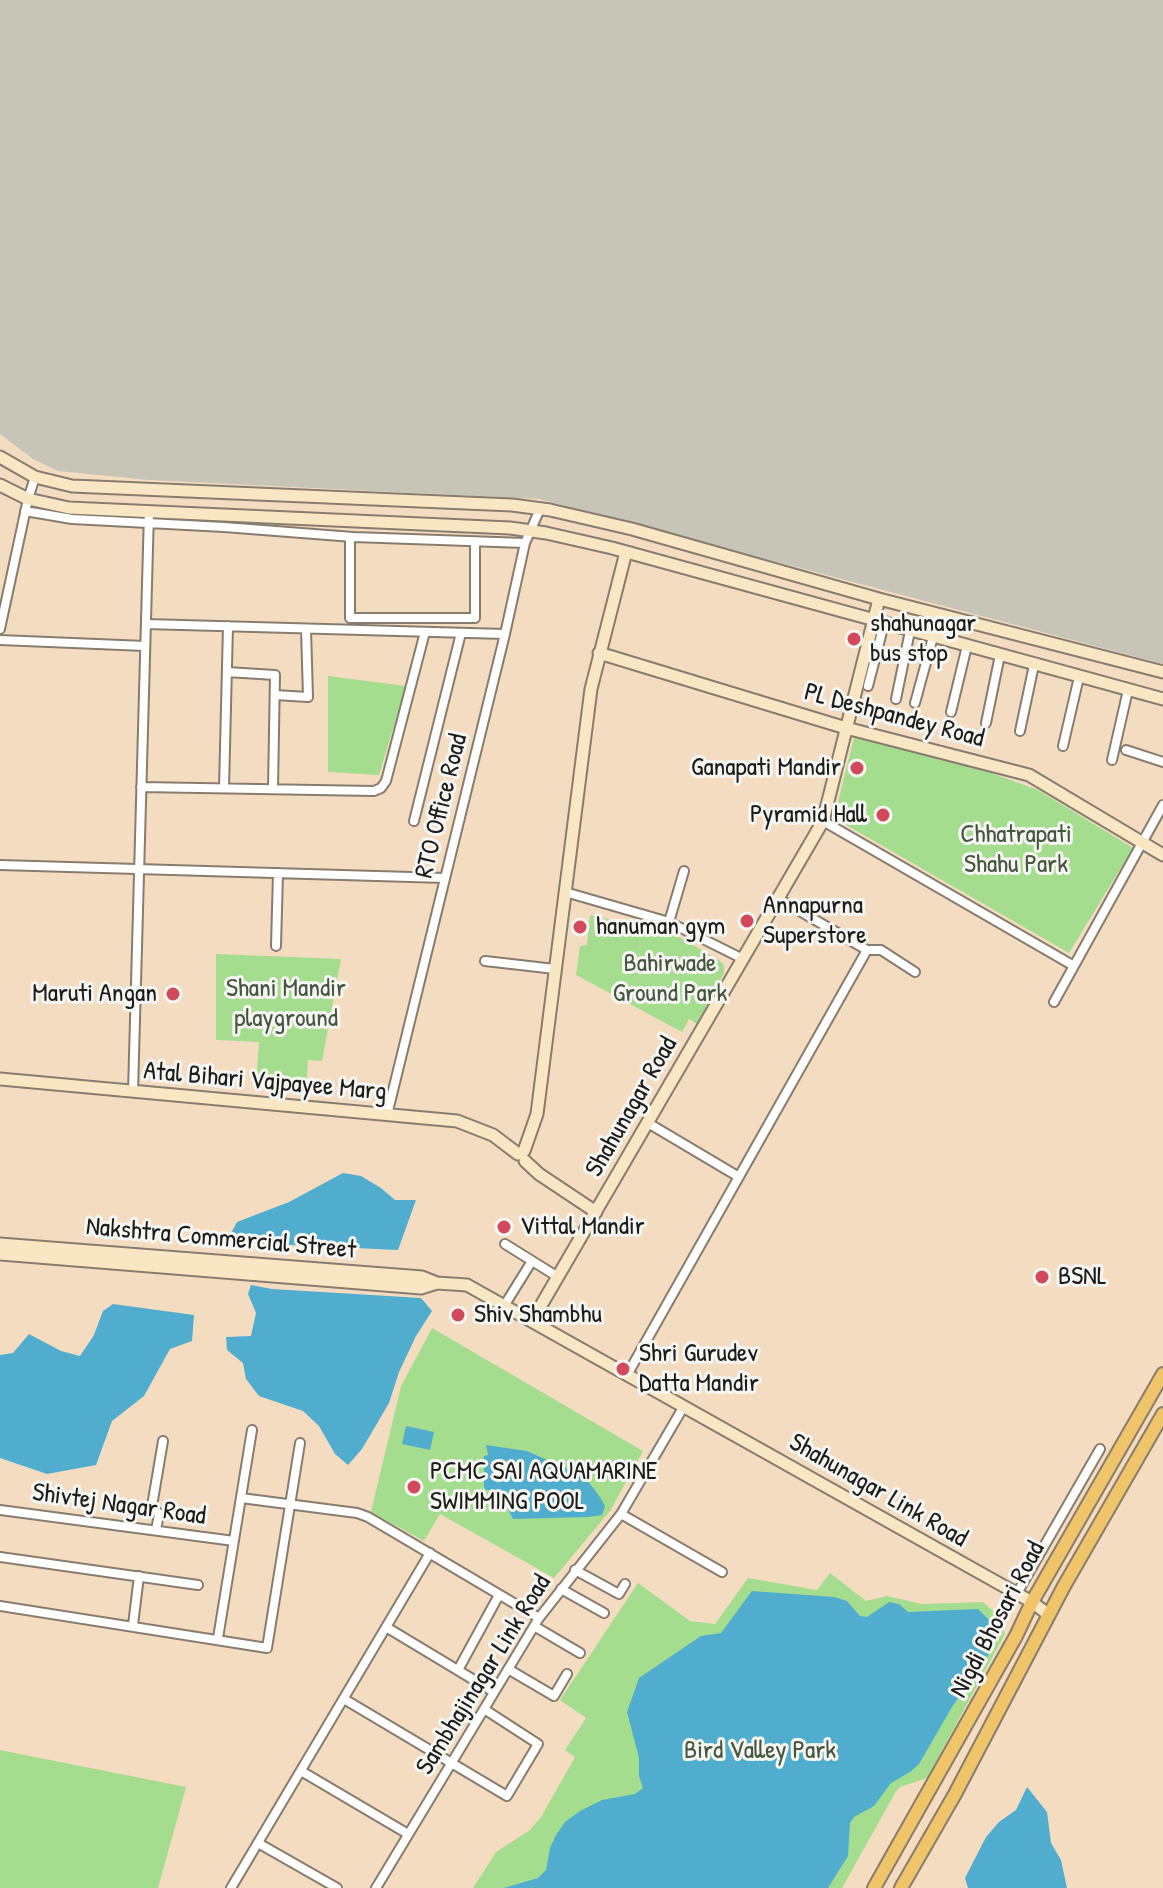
<!DOCTYPE html>
<html>
<head>
<meta charset="utf-8">
<style>
  body { margin:0 }
  canvas { display:block; background:#f4dcc1 }
</style>
</head>
<body>
<canvas width="1163" height="1888"></canvas>
<script>
const c = document.querySelector('canvas').getContext('2d');
c.lineJoin = 'round';
function fill(path, color) { c.fillStyle = color; c.fill(path, 'evenodd'); }
const shape = rows => new Path2D(rows.map(r => 'M' + r).join(''));
function stroke(path, color, width, dash) { c.strokeStyle = color; c.lineWidth = width; c.lineCap = dash ? 'butt' : 'round'; c.setLineDash(dash || []); c.stroke(path); }
function drawText(font, color, halo, rows, align = 'center') {
  c.font = font + ' "Patrick Hand",sans-serif'; c.lineWidth = 6; c.setLineDash([]); c.textBaseline = 'middle'; c.strokeStyle = halo; c.fillStyle = color; for (const [text, x, y, turn = 0] of rows) {
    c.save(); c.translate(x, y); c.rotate((+turn || 0) * Math.PI / 180); c.textAlign = isNaN(turn) ? turn : align; if (halo) c.strokeText(text, 0, 0); c.fillText(text, 0, 0); c.restore();
  }
}
fill(shape([
  [0,0,1163,0,1163,664,539,499,149,480,58,471,33,459,0,434]
]), '#c7c5b8');
fill(shape([
  [328,676,406,686,379,775,328,772],
  [854,738,957,757,991,773,1038,790,1133,848,1069,953,834,818],
  [590,915,674,934,719,960,724,965,724,973,697,1024,689,1019,682,1032,576,975,580,946,587,945],
  [216,954,341,959,322,1061,308,1060,306,1090,256,1084,259,1042,216,1040],
  [432,1328,643,1451,610,1511,554,1578,440,1514,424,1541,371,1512,401,1386],
  [830,1573,866,1601,887,1596,922,1604,983,1602,998,1615,1005,1634,927,1778,900,1787,895,1793,842,1888,473,1888,496,1852,530,1830,541,1817,575,1757,565,1750,586,1718,560,1700,638,1583,690,1621,715,1624,748,1578,817,1590],
  [0,1750,186,1787,158,1888,0,1888]
]), '#a5dd8f');
fill(shape([
  [343,1173,361,1176,381,1188,395,1200,416,1200,398,1250,226,1242,237,1222,289,1202],
  [251,1285,272,1289,421,1298,432,1311,416,1336,399,1372,389,1403,362,1449,348,1465,335,1454,319,1426,303,1411,259,1396,246,1379,243,1363,227,1350,226,1337,251,1336,256,1313,248,1294],
  [113,1304,194,1315,192,1341,170,1349,144,1396,112,1421,96,1465,47,1474,0,1458,0,1355,13,1353,29,1334,61,1351,80,1356,94,1335,103,1311],
  [406,1426,434,1432,430,1450,402,1444],
  [486,1445,527,1451,572,1471,587,1480,600,1497,605,1506,602,1515,588,1517,513,1519,501,1496,495,1490,486,1490,484,1487,484,1456,488,1455],
  [752,1591,834,1597,847,1601,860,1616,867,1617,889,1602,899,1604,908,1612,978,1609,991,1622,994,1633,995,1641,991,1651,952,1707,919,1764,910,1772,891,1783,874,1806,854,1817,850,1823,848,1856,828,1888,504,1888,538,1878,546,1870,550,1848,556,1835,565,1822,580,1811,602,1800,635,1794,643,1788,639,1776,639,1758,627,1712,639,1678,701,1636,721,1633],
  [1027,1787,1047,1812,1051,1843,1061,1860,1067,1888,968,1888,965,1878,986,1837,999,1822,1016,1810]
]), '#50adce');
const street = shape([
  [25,511,72,519,224,527,353,537,525,543],
  [350,537,350,618,475,618,475,542],
  [146,624,505,634],
  [0,629,28,499,35,477],
  [0,640,145,646],
  [227,672,275,675,273,788],
  [868,686,884,624],
  [275,695,308,697,306,629],
  [896,699,910,631],
  [915,703,933,637],
  [951,712,967,646],
  [986,723,1000,655],
  [1020,731,1034,665],
  [1063,746,1079,677],
  [1126,750,1163,762],
  [1112,760,1128,690],
  [141,787,374,791,381,788,386,781,425,632],
  [224,788,228,626],
  [414,821,461,633],
  [823,821,1074,966],
  [0,865,445,878],
  [565,892,669,922,743,959],
  [779,899,867,950,881,950,915,972],
  [669,922,684,871],
  [276,946,278,873],
  [485,961,555,969],
  [1054,1002,1163,805],
  [133,1092,149,512],
  [387,1115,505,634,525,543,540,509],
  [648,1123,739,1177],
  [505,1244,558,1277],
  [504,1306,532,1261],
  [627,1375,867,950],
  [241,1498,357,1513,368,1517,539,1618],
  [0,1510,234,1541],
  [621,1514,722,1572],
  [156,1530,159,1514,152,1506,163,1441],
  [0,1557,198,1585],
  [575,1570,619,1594,625,1584],
  [561,1589,604,1613],
  [1016,1595,1100,1449],
  [0,1606,267,1648,300,1443],
  [133,1625,139,1576],
  [534,1626,580,1653],
  [386,1627,494,1692],
  [218,1638,252,1430],
  [508,1669,554,1696,567,1674],
  [458,1670,499,1595],
  [344,1699,507,1796,538,1744,484,1709],
  [301,1771,408,1834],
  [258,1843,337,1888],
  [231,1888,430,1553],
  [376,1888,539,1618,621,1514,684,1406]
]);
const secondary = shape([
  [0,457,35,477,72,486,512,505,550,510,632,529,879,599,1163,672],
  [0,485,28,499,69,508,510,528,546,533,612,548,1163,699],
  [599,653,846,728,1029,775,1163,855],
  [0,1079,457,1121,493,1135,518,1154],
  [524,1151,537,1114,591,689,626,552],
  [525,1161,539,1174,596,1212],
  [0,1244,422,1277,437,1283,467,1285,1032,1602,1049,1615],
  [0,1254,421,1288,437,1283],
  [532,1321,823,821,879,599]
]);
const primary = shape([
  [874,1888,1016,1636,1032,1602,1163,1374],
  [901,1888,955,1794,1064,1586,1163,1414]
]);
stroke(street, '#887c6e', 12);
stroke(secondary, '#887c6e', 15);
stroke(primary, '#887c6e', 16);
stroke(street, '#fff', 8);
stroke(secondary, '#f9e7c3', 11);
stroke(primary, '#f0c469', 12);
for (const [x, y, r, color] of [
  [854,639,8,"#d1495b"],
  [857,768,8,"#d1495b"],
  [883,815,8,"#d1495b"],
  [747,921,8,"#d1495b"],
  [580,927,8,"#d1495b"],
  [173,994,8,"#d1495b"],
  [504,1227,8,"#d1495b"],
  [1042,1277,8,"#d1495b"],
  [458,1315,8,"#d1495b"],
  [623,1369,8,"#d1495b"],
  [414,1487,8,"#d1495b"]
]) { const dot = new Path2D(); dot.arc(x, y, r, 0, 2 * Math.PI); c.fillStyle = color; c.fill(dot); stroke(dot, '#f6f6f2', 3); }
drawText('26px', '#1c1c1c', '#f6f6f2', [
  ["shahunagar",870,624],
  ["bus stop",870,654],
  ["Ganapati Mandir",841,768,"right"],
  ["Pyramid Hall",867,815,"right"],
  ["Annapurna",763,906],
  ["Superstore",763,936],
  ["hanuman gym",596,927],
  ["Maruti Angan",157,994,"right"],
  ["Vittal Mandir",520,1227],
  ["BSNL",1058,1277],
  ["Shiv Shambhu",474,1315],
  ["Shri Gurudev",639,1354],
  ["Datta Mandir",639,1384],
  ["PCMC SAI AQUAMARINE",430,1472],
  ["SWIMMING POOL",430,1502]
], 'left');
drawText('26px', '#1c1c1c', '#f6f6f2', [
  ["PL Deshpandey Road",894,716,15],
  ["RTO Office Road",442,806,-76],
  ["Atal Bihari Vajpayee Marg",265,1082,5],
  ["Shahunagar Road",632,1107,-60],
  ["Nakshtra Commercial Street",221,1239,5],
  ["Shahunagar Link Road",878,1491,30],
  ["Shivtej Nagar Road",119,1505,8],
  ["Nigdi Bhosari Road",998,1620,-62],
  ["Sambhajinagar Link Road",484,1675,-58]
]);
drawText('26px', '#45563e', '#f6f6f2', [
  ["Chhatrapati",1016,835],
  ["Shahu Park",1016,865],
  ["Bahirwade",670,964],
  ["Ground Park",670,994],
  ["Shani Mandir",286,989],
  ["playground",286,1019],
  ["Bird Valley Park",760,1751]
]);
</script>
</body>
</html>
